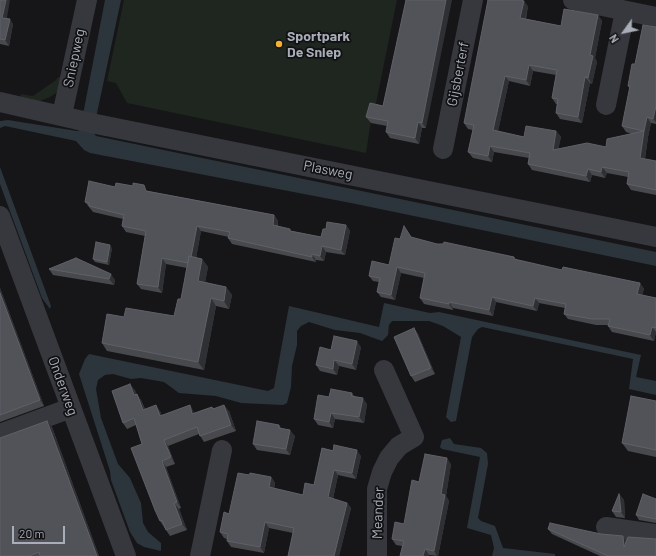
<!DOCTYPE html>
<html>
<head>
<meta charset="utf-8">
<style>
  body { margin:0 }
  #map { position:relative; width:656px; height:556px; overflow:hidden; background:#161618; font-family:Barlow,sans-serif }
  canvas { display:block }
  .north { position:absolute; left:604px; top:12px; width:40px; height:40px; -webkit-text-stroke:3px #111113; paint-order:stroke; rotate:237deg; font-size:11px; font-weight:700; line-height:16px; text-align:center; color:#a8adb8 }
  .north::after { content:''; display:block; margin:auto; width:14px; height:18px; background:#a8adb8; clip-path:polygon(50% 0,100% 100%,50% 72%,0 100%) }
  .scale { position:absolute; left:12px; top:526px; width:53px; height:18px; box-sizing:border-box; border:2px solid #a8adb8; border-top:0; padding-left:5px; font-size:12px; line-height:14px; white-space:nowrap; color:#a8adb8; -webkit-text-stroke:3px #111113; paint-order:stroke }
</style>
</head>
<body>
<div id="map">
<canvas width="656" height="556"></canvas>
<div class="north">N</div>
<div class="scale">20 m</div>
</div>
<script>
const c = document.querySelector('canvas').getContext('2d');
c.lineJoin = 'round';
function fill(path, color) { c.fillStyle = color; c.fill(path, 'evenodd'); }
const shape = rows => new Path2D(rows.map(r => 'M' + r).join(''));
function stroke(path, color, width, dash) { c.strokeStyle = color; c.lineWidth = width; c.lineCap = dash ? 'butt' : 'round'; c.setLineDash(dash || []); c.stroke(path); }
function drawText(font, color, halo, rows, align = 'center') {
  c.font = font + ' Barlow,sans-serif'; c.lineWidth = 3.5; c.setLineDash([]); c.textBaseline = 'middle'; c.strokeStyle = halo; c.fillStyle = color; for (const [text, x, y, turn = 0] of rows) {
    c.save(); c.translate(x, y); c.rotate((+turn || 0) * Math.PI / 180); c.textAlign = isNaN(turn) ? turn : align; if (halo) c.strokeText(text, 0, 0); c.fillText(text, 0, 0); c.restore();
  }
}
fill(shape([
  [124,0,397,0,375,108,373,108,366,153,127,103,116,83,107,81],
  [58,77,63,78,58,92,50,97,38,102,20,98,21,94,33,96,56,80]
]), '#1e261f');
fill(shape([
  [105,0,121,0,93,132,96,136,656,252,656,266,351,203,90,153,84,150,76,141,5,126,0,128,0,121,8,120,77,131,80,130],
  [0,167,51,306,50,309,42,298,0,184],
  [384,303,430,313,439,312,641,355,636,377,656,381,656,395,629,389,633,359,482,327,478,329,472,337,456,421,451,422,446,417,461,337,443,326,429,321,392,321,389,325,388,335,382,341,360,333,335,330,309,322,301,326,297,331,297,345,292,366,291,387,287,403,283,405,241,403,216,396,179,393,164,382,141,378,131,379,113,374,105,375,98,380,96,389,101,418,118,464,130,478,141,503,143,523,148,532,161,543,161,551,144,547,137,543,130,532,111,480,110,471,79,374,85,359,89,354,268,391,274,388,289,306,379,327],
  [450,438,454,444,481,448,487,453,488,464,478,518,481,521,495,526,503,548,555,554,555,556,492,556,494,548,491,535,467,528,480,457,442,449,440,447,442,440]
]), '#2c353c');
stroke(shape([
  [573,0,656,17],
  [0,102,96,124,656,237],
  [606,105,625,11],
  [62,115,87,0],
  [443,149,473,0],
  [0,216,126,556],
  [0,434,71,408],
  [606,527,656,534],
  [200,556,222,450],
  [377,556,377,489,382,472,389,458,399,446,414,437,384,370]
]), '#37383d', 20);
fill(shape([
  [0,0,7,18,13,24,9,46,0,44],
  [406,0,426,128,422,128,419,144,390,138,386,132,387,126,371,123,366,117,383,106],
  [528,6,526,19,561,26,598,15,602,21,595,58,597,62,592,84,590,83,582,123,560,119,556,113,557,104,556,104,552,98,556,75,533,71,530,86,509,81,498,131,524,137,556,131,561,137,558,149,606,147,632,134,626,132,622,126,630,89,628,86,635,64,656,27,656,124,651,123,648,137,645,159,656,161,656,195,631,190,627,184,628,177,607,173,605,178,592,175,590,182,532,170,528,164,529,158,494,152,492,162,473,158,468,152,473,130,468,129,464,123],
  [115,187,148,191,274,215,278,221,278,226,292,231,321,237,326,229,346,225,350,231,345,255,326,252,324,261,316,260,316,262,232,244,228,238,229,237,201,231,196,258,202,259,208,267,205,282,226,287,232,295,229,309,216,306,204,370,107,351,102,343,124,317,174,316,181,299,187,268,166,264,162,293,141,289,137,284,145,236,126,232,122,226,123,219,93,212,85,202],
  [400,239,437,244,514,257,516,260,562,270,640,283,644,289,642,295,656,298,656,332,654,341,612,332,608,326,608,325,596,325,568,319,564,314,565,308,539,303,537,311,496,302,493,316,453,308,453,310,424,304,420,298,424,278,401,273,395,300,381,297,377,292,379,282,373,281,369,276,389,265],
  [112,248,109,265,95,262,93,259],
  [76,258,115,280,114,285,53,275,49,269],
  [0,288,44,406,0,422],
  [414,328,418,334,435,374,415,382,411,376],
  [361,347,356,370,339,366,337,375,320,371,316,365,331,350],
  [135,390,136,395,141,400,145,409,160,411,162,416,194,412,194,413,212,407,214,409,229,411,236,431,204,442,199,434,168,446,175,464,166,467,181,508,179,509,187,530,170,536,160,521,142,444,136,425,127,429,123,423],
  [352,393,354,396,367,404,364,423,335,419,333,428,318,425,314,419,329,397],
  [656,401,656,457,628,451,622,443],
  [47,421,52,427,99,556,0,556],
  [279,425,281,428,295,436,290,455,257,450,253,444],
  [322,448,361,456,356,479,338,475,333,499,347,503,351,508,339,556,288,556,293,533,269,528,264,553,231,547,227,541,227,539,224,538,220,532,249,475,271,477,275,483,274,489,303,495,314,485],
  [451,464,446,496,449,501,438,556,429,555,429,556,400,556,402,546,396,545,392,539,404,524,419,482],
  [619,494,624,500,625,518,616,517,612,511],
  [656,499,656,523,639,520,636,515],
  [548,529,623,536,626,541,656,556,600,556,552,534]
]), '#47494d');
fill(shape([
  [6,0,10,0,6,23,2,18],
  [446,0,452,0,426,128,422,123],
  [524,1,528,6,524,24,520,18],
  [598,15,602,21,595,58,597,62,592,84,588,78,590,55],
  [10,19,13,24,9,46,5,40],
  [529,65,533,71,530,86,526,80],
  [505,76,509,81,497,136,493,130],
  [585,77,590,83,582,123,578,117],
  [656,106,656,122,653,119],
  [647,117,651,123,648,137,644,131],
  [418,122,422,128,419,144,415,138],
  [556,131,561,137,557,156,553,150],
  [644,131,648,137,644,164,640,158],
  [490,146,494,152,492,162,488,156],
  [602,167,607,173,605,178,601,172],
  [588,169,592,175,590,182,586,176],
  [274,215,278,221,277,231,273,225],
  [346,225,350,231,345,255,341,250],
  [197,226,201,231,194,269,190,264],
  [110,245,112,248,109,265,107,262],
  [322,246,326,252,324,261,320,256],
  [312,254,316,260,316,262,312,257],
  [162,258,166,264,162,293,158,287],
  [202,259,208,267,204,289,198,281],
  [397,267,401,273,395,300,391,295],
  [111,274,115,280,114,285,109,279],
  [640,283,644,289,641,300,637,294],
  [226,287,232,295,229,309,224,301],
  [0,288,44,406,40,400,0,293],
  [492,297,496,302,493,316,489,310],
  [211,298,216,306,204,370,198,362],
  [535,298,539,303,537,311,533,306],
  [449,302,453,308,453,310,449,304],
  [652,327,656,332,654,341,650,335],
  [414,328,418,334,435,374,431,368],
  [357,341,361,347,356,370,352,364],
  [334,360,339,366,337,375,333,369],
  [130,384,135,390,139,401,134,395],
  [137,394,141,400,147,416,143,410],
  [363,398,367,404,364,423,359,417],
  [156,405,160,411,164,422,160,416],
  [190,405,194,412,197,420,192,414],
  [224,405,229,411,236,431,231,425],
  [331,413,335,419,333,428,329,422],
  [47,421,52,427,99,556,97,556],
  [290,430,295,436,290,455,286,449],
  [164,440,168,446,175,464,171,457],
  [357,450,361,456,356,479,352,473],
  [447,458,451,464,446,496,449,501,438,556,437,556,434,551,441,494],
  [162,461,166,467,181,508,177,502],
  [334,470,338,475,332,503,328,497],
  [271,477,275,483,273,493,269,487],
  [619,494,624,500,625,518,621,512],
  [174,503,179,509,187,530,182,524],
  [347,503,351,508,339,556,334,556],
  [265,522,269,528,264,553,260,547],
  [623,536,627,542,624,547],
  [425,549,429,555,429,556,423,556]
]), '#2f3033');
const building = shape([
  [0,0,6,0,2,18,10,19,5,40,0,39,0,0],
  [406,0,446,0,422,123,418,122,415,138,386,132,388,121,366,117,370,103,383,106,406,0],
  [488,0,521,0,524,1,520,18,561,26,564,9,598,15,590,55,593,56,588,78,585,77,578,117,556,113,558,99,552,98,557,70,529,65,526,80,505,76,493,130,524,137,526,126,556,131,553,150,587,143,606,147,607,139,644,131,640,158,656,161,656,190,627,184,629,172,602,167,601,172,588,169,586,176,528,164,530,153,490,146,488,156,468,152,474,125,464,123,488,0],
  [643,25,656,27,656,106,653,119,647,117,644,131,622,126,630,86,628,86,632,64,635,64,643,25],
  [89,181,115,187,116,183,133,186,133,183,144,185,146,191,274,215,273,225,290,229,290,231,321,237,323,229,326,229,327,222,346,225,341,250,322,246,320,256,312,254,312,257,228,238,230,232,197,226,191,257,189,256,188,263,162,258,158,287,137,284,146,231,122,226,124,215,89,206,89,203,85,202,89,181],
  [404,226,411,237,437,244,443,244,444,242,514,257,514,259,562,270,563,267,640,283,637,294,656,298,656,328,652,327,650,335,608,326,610,319,592,319,564,314,566,304,535,298,533,306,492,297,489,310,449,302,449,304,420,298,425,273,397,267,391,295,377,292,380,278,369,276,372,261,389,265,395,238,400,239,404,226],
  [96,242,110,245,107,262,93,259,96,242],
  [189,256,202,259,198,281,226,287,224,301,211,298,198,362,102,343,107,314,124,317,126,308,174,316,178,299,181,299,189,256],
  [76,258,111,274,109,279,49,269,76,258],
  [0,293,40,400,0,415,0,293],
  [414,328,431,368,411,376,394,337,414,328],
  [334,336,357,341,352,364,334,360,333,369,316,365,320,347,331,350,334,336],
  [130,384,134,395,137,394,143,410,156,405,160,416,190,405,192,414,212,407,213,409,224,405,231,425,200,436,197,427,164,440,171,457,162,461,177,502,174,503,182,524,166,530,162,520,160,521,155,510,131,448,142,444,134,418,123,423,112,391,130,384],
  [331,389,352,393,351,396,363,398,359,417,331,413,329,422,314,419,318,395,329,397,331,389],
  [631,396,656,401,656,450,622,443,631,396],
  [47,421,97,556,40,556,39,552,29,556,0,556,0,438,47,421],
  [257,421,279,425,279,428,290,430,286,449,253,444,257,421],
  [334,445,357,450,352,473,334,470,328,497,347,503,334,556,288,556,294,528,265,522,260,547,227,541,228,534,220,532,224,512,229,514,238,473,249,475,250,473,271,477,269,487,303,495,305,483,314,485,322,448,333,451,334,445],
  [425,454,447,458,441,494,445,495,434,551,425,549,423,556,400,556,404,541,392,539,395,522,404,524,412,480,419,482,425,454],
  [619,494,621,512,612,511,619,494],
  [643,494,656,499,656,519,636,515,643,494],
  [550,523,601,534,623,536,624,547,628,537,656,539,656,556,608,556,548,529,550,523]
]);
fill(building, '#525359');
stroke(building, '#5f6168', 1);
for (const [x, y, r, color] of [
  [279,44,4,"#f2b134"]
]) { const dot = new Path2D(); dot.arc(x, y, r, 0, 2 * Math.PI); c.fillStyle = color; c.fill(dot); stroke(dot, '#111113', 1.5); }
drawText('bold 14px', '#a8adb8', '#111113', [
  ["Sportpark",287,36],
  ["De Sniep",287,52]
], 'left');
drawText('14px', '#a8adb8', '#111113', [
  ["Sniepweg",74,58,-78],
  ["Gijsberterf",458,74,-79],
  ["Plasweg",328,170,11],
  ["Onderweg",63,386,70],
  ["Meander",378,513,-88]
]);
</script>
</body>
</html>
